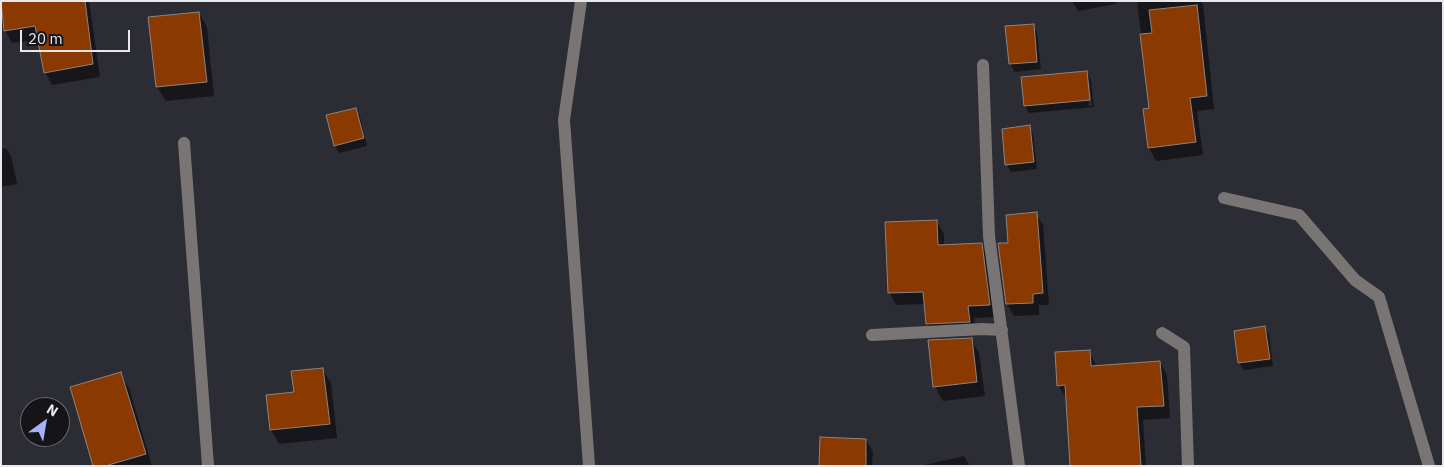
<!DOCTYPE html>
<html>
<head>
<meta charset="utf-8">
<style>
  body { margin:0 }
  #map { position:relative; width:1444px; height:467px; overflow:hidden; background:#2b2c34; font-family:"IBM Plex Sans",sans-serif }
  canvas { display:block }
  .frame { position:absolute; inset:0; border:2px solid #e8e8ed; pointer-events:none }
  .north { position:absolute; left:20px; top:397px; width:50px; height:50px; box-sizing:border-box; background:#151518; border:1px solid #69696d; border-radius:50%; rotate:32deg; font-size:14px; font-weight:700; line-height:20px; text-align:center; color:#e8e8ed }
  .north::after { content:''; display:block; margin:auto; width:18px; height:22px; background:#a6b1fc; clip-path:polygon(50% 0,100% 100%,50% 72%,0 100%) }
  .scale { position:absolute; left:20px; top:30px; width:110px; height:22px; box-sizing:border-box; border:2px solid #e8e8ed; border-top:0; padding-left:6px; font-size:15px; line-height:18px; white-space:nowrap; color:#e8e8ed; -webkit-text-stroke:4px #151518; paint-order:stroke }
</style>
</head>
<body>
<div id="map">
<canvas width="1444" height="467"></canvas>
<div class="frame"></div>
<div class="north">N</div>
<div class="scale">20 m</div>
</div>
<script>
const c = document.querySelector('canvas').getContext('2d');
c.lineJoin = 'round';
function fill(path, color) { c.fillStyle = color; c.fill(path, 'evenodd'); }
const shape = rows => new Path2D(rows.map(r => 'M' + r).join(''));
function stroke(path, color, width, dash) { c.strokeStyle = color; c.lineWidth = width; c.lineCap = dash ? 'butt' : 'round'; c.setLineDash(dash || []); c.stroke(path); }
fill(shape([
  [1,1,89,1,100,77,52,85,45,72,39,40,12,43,5,30],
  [1072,1,1116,1,1116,4,1078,11],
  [1137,1,1201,1,1203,4,1214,109,1197,111,1203,155,1156,161,1149,148,1150,109],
  [199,13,207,27,214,96,166,101,157,87,150,18],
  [1033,25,1037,33,1041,69,1015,72,1010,64,1007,27],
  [1086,72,1091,80,1094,107,1029,113,1025,106],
  [1087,79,1089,79,1092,106,1089,106],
  [356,109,360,117,367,146,339,153,335,145],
  [1029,127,1033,134,1037,169,1011,172,1007,165],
  [6,148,11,156,17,184,1,187,1,149],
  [1036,214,1043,225,1049,305,1039,305,1039,315,1014,316,1007,304,1009,244],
  [937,222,944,234,944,246,981,245,988,257,996,317,974,318,976,334,935,336,927,324,925,304,896,305,889,292],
  [1265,328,1269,335,1273,366,1244,370,1239,363],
  [971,339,979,353,985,396,943,401,935,387],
  [1089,352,1097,367,1160,362,1167,375,1170,418,1143,420,1146,466,1072,466,1066,398,1058,385],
  [322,369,331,383,337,438,279,444,271,430,295,394],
  [120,374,129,388,152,466,94,466],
  [866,440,873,452,872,466,821,466],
  [964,456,970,466,920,466]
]), '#0007');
const building = shape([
  [1,1,85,1,93,64,44,73,35,26,4,31,1,1],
  [1197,5,1207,96,1190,98,1196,142,1148,148,1143,109,1149,108,1140,34,1152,33,1149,10,1197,5],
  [199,12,207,82,156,87,148,17,199,12],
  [1034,24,1037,62,1009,64,1005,26,1034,24],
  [1087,71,1090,100,1024,106,1021,77,1087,71],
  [356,108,364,138,334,146,326,115,356,108],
  [1030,125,1034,162,1005,165,1002,129,1030,125],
  [1037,212,1043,293,1033,294,1033,303,1006,304,998,243,1008,243,1006,215,1037,212],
  [937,220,938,245,982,243,990,305,968,306,970,322,926,324,923,292,888,293,885,222,937,220],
  [1265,326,1270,359,1238,363,1234,331,1265,326],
  [972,338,977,382,933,387,928,340,972,338],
  [1090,350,1091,366,1160,361,1164,406,1137,407,1141,466,1070,466,1065,385,1057,386,1055,352,1090,350],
  [323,368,330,424,270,430,266,395,294,392,291,371,323,368],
  [121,372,146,454,105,466,93,466,70,387,121,372],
  [820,437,866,439,866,466,819,466,820,437]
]);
fill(building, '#8a3a00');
stroke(building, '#8d837f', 1);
stroke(shape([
  [581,1,564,120,589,466],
  [983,65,989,236,1019,466],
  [184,143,208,466],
  [1224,198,1299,215,1355,280,1379,297,1429,466],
  [1162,333,1184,347,1188,466],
  [872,335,982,329,1002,330]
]), '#7a7575', 12);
</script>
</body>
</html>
